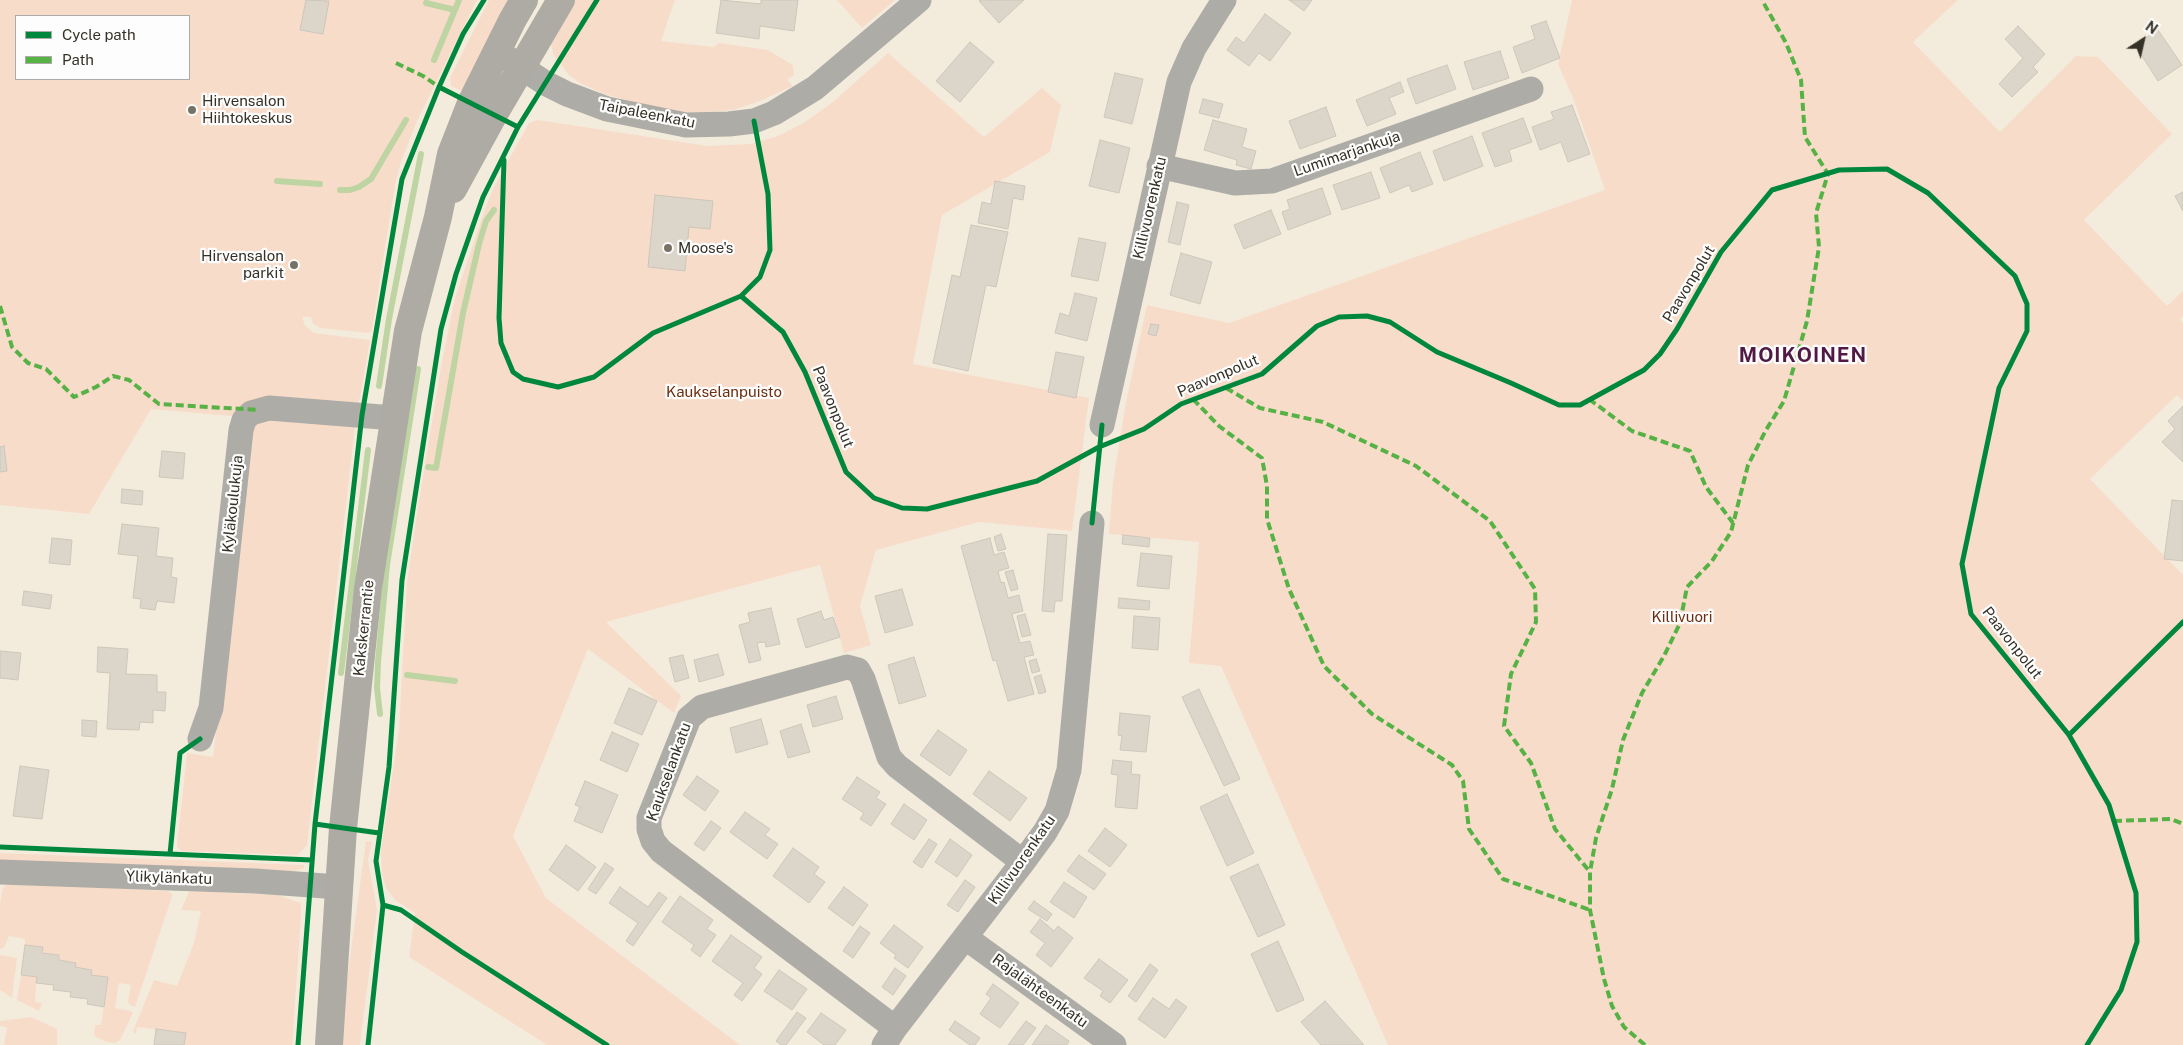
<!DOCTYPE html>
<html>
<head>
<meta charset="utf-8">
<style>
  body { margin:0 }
  #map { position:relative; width:2183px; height:1045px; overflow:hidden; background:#f3ecdc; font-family:"Public Sans",sans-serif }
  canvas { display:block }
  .legend { position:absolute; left:15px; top:15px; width:175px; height:65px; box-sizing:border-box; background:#fdfdfd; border:1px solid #adaba7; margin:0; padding:6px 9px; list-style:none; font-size:15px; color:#363126 }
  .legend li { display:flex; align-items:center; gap:10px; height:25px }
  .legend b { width:25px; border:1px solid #adaba7 }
  .north { position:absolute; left:2118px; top:15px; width:50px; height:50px; -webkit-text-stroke:4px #fdfdfd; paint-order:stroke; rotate:35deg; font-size:14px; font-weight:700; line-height:20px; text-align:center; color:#363126 }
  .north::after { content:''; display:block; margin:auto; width:18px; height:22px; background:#363126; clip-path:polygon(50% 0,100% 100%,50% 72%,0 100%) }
</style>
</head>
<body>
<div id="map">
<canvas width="2183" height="1045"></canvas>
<ul class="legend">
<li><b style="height:6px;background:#00873e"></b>Cycle path</li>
<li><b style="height:6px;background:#56b245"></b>Path</li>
</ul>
<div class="north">N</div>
</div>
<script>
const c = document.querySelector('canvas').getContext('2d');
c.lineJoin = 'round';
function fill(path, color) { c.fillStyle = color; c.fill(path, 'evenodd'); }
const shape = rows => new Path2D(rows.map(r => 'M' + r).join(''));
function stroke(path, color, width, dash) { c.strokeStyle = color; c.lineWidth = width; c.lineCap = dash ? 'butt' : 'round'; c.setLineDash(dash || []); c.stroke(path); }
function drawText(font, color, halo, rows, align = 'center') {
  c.font = font + ' "Public Sans",sans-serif'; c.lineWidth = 4.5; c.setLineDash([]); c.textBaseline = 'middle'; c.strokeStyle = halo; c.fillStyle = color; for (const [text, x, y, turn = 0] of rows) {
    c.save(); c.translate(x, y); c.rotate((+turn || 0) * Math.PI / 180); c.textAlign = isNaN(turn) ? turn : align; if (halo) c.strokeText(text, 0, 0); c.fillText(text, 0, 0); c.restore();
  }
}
fill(shape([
  [0,0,477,0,417,121,401,162,395,185,372,330,369,333,320,328,313,324,311,317,302,317,305,326,314,333,370,340,360,398,355,408,247,405,231,416,151,409,89,514,0,505],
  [16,16,189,16,189,79,16,79],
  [489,0,515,0,465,92,451,86,450,78],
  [570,0,675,0,661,41,714,47,719,43,768,50,793,65,794,75,787,80,793,86,760,101,733,110,693,113,655,108,604,94,580,83,569,75,553,54,551,43],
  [837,0,895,0,862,28],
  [1572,0,1958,0,1913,42,2000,132,2076,56,2098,57,2172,134,2084,220,2167,306,2183,291,2183,316,2180,320,2183,323,2183,401,2177,395,2090,479,2183,575,2183,1045,1388,1045,1221,666,1189,663,1199,542,1109,534,1113,481,1126,402,1147,305,1229,323,1605,190,1573,98,1558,64],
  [888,53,984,137,1042,88,1061,105,1050,152,942,215,913,364,1089,398,1072,531,979,522,876,550,860,606,871,645,844,653,820,565,606,622,681,696,674,713,588,649,513,836,546,898,740,1045,547,1045,409,957,415,913,396,901,386,888,382,874,381,851,399,729,407,583,417,513,442,361,455,298,485,209,495,185,529,123,538,120,708,146,751,144,778,136,805,122,833,102],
  [264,417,355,427,307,845,298,855,181,851,177,847,187,753,213,757,249,434,252,427],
  [366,841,372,842,368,860,377,910,360,1045,338,1045],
  [0,853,304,865,304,868,287,873,0,862],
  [11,883,168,891,172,894,172,897,135,1007,130,1005,128,1001,131,985,119,983,115,1008,131,1011,133,1013,120,1040,115,1043,107,1042,96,1037,94,1034,95,1025,101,1025,108,977,91,975,92,970,75,967,76,963,59,960,59,955,42,953,43,947,25,945,25,939,9,936,4,948,0,949,0,905,2,890,5,886],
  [194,891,278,895,301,903,301,917,292,1045,184,1045,186,1033,137,1027,136,1034,134,1033,133,1031,154,980,177,986,194,943,201,911,181,910,189,892],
  [0,955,17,958,12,998,0,990],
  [21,975,37,977,35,1002,42,1003,39,1011,17,1000],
  [31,1017,57,1029,57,1045,4,1045,7,1027,0,1026,0,1021]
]), '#f8dcca');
stroke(shape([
  [426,3,455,10],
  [434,60,459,0],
  [277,181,320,184],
  [340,190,350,190,359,187,371,179,406,120],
  [379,386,389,319,421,154],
  [428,467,436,468,463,313,479,244,486,221,494,210],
  [341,673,368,450],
  [407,675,455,681],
  [380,714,377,688,378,662,387,565,418,369]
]), '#bed4a2', 6);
const building = shape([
  [306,0,329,1,323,34,300,30,306,0],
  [721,0,761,4,761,0,798,0,794,31,760,26,759,39,716,33,721,0],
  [981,0,1024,0,999,23,979,1,981,0],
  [1289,0,1312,0,1304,11,1289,0],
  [1265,14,1291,33,1270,61,1259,53,1249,66,1227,50,1236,37,1244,43,1265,14],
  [1546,21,1560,58,1522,73,1513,47,1535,39,1531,26,1546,21],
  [2018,26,2045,54,2033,67,2038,72,2012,97,1999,84,2023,58,2005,39,2018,26],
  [2158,30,2182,65,2158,81,2135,45,2158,30],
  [970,42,994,62,960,102,936,81,970,42],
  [1500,51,1509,78,1473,90,1464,62,1500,51],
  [1447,65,1456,89,1416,104,1407,79,1447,65],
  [1115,73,1143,79,1132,124,1104,117,1115,73],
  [1400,82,1404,92,1389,98,1396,114,1367,126,1356,100,1400,82],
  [1203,99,1223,104,1219,118,1199,113,1203,99],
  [1572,105,1590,154,1568,162,1561,142,1540,150,1532,127,1554,119,1551,112,1572,105],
  [1326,107,1336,136,1300,149,1289,121,1326,107],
  [1523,118,1532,142,1509,150,1512,161,1495,167,1482,133,1523,118],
  [1213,120,1247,129,1242,147,1256,151,1251,169,1236,165,1237,160,1204,150,1213,120],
  [1472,136,1483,166,1444,181,1433,151,1472,136],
  [1100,140,1130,148,1119,193,1089,186,1100,140],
  [1420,152,1433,184,1412,192,1409,185,1390,193,1380,168,1420,152],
  [1371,172,1380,198,1342,210,1333,185,1371,172],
  [995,181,1025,186,1023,200,1013,198,1008,229,978,223,982,202,991,204,995,181],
  [1322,188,1331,214,1288,230,1282,212,1290,209,1287,200,1322,188],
  [2183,192,2183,211,2175,196,2183,192],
  [655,195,713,201,710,229,689,227,685,271,648,267,655,195],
  [1177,202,1189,205,1180,245,1168,242,1177,202],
  [1271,210,1281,234,1244,249,1234,225,1271,210],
  [971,225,1008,232,996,287,986,285,968,371,933,363,952,275,960,277,971,225],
  [1079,238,1106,243,1098,281,1071,276,1079,238],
  [1181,253,1212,262,1200,304,1170,295,1181,253],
  [1075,293,1097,298,1087,341,1055,333,1060,313,1069,316,1075,293],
  [1151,324,1159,325,1156,336,1148,334,1151,324],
  [1056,352,1084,357,1076,398,1048,392,1056,352],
  [2183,406,2183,462,2162,442,2175,429,2168,421,2183,406],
  [4,446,7,471,0,472,0,447,4,446],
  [162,451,185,453,183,479,159,477,162,451],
  [122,489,143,491,142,505,121,503,122,489],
  [2172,500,2183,501,2183,561,2164,559,2172,500],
  [122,524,159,528,156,556,173,558,171,577,177,578,174,603,157,601,155,610,140,608,141,599,133,598,138,556,118,554,122,524],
  [1001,534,1006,549,998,551,994,537,1001,534],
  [1048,534,1067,535,1062,601,1055,601,1054,612,1042,611,1048,534],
  [1123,535,1150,538,1149,547,1122,544,1123,535],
  [52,538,72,540,70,565,49,563,52,538],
  [990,538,994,555,1004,552,1009,568,998,571,1001,583,1004,582,1008,598,1019,595,1023,611,1012,614,1020,643,1030,641,1034,655,1024,657,1034,694,1008,701,996,660,993,661,961,546,990,538],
  [1141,553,1172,556,1169,589,1137,586,1141,553],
  [1013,570,1018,589,1011,591,1005,572,1013,570],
  [902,589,913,625,885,633,875,596,902,589],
  [24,591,52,595,50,609,22,605,24,591],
  [1119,598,1150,601,1149,610,1118,608,1119,598],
  [771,608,780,644,766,647,765,642,757,643,761,660,749,663,739,625,750,622,748,613,771,608],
  [821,611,824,620,833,617,840,637,806,648,797,619,821,611],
  [1025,614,1031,635,1022,637,1017,616,1025,614],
  [1134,616,1160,618,1158,650,1132,648,1134,616],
  [98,647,128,649,126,674,157,675,157,692,166,692,165,711,153,710,153,723,140,722,139,730,107,729,110,673,97,672,98,647],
  [0,651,21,653,18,680,0,678,0,651],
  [718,654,724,675,699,682,694,660,718,654],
  [683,655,689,678,675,682,669,658,683,655],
  [914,657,926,696,899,704,888,665,914,657],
  [1036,659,1040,671,1032,673,1029,661,1036,659],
  [1041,675,1046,692,1039,694,1034,677,1041,675],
  [629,688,657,701,642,735,614,723,629,688],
  [1199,689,1240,779,1224,786,1182,697,1199,689],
  [836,696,843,719,813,727,807,705,836,696],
  [1120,713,1150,716,1146,752,1120,750,1122,736,1118,735,1120,713],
  [761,719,768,744,736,753,730,728,761,719],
  [82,720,97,721,96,737,82,736,82,720],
  [801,724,810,752,788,758,780,731,801,724],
  [938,730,967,750,950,776,920,755,938,730],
  [612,732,639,744,627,772,600,760,612,732],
  [1113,760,1132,762,1131,774,1140,775,1137,809,1115,807,1118,775,1111,774,1113,760],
  [20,766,49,770,42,819,13,816,20,766],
  [989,771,1027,798,1010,821,973,794,989,771],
  [697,776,719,791,705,811,683,795,697,776],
  [857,777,880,792,876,798,886,804,871,826,860,819,864,813,842,799,857,777],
  [585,781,618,795,602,833,574,821,580,807,575,805,585,781],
  [1227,794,1254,853,1227,866,1200,807,1227,794],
  [904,804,927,820,914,840,891,824,904,804],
  [745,812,770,829,765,835,778,844,767,859,730,832,745,812],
  [711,821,721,828,704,851,694,844,711,821],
  [1105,828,1127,845,1110,867,1088,851,1105,828],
  [929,839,937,844,922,868,913,862,929,839],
  [950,839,972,855,957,877,935,862,950,839],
  [566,845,596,867,578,891,549,870,566,845],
  [793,848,819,867,814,874,825,882,809,903,773,876,793,848],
  [1079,855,1106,874,1094,890,1067,871,1079,855],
  [605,863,614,869,596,894,588,889,605,863],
  [1258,864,1285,925,1258,937,1230,877,1258,864],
  [965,880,975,887,958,912,947,905,965,880],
  [1064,882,1087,897,1074,918,1050,902,1064,882],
  [620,887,648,907,659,892,667,898,633,946,626,941,638,923,609,903,620,887],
  [844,887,868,905,853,926,828,908,844,887],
  [680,896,713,920,707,929,716,935,700,957,691,950,694,945,662,922,680,896],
  [1034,901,1052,914,1047,921,1028,909,1034,901],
  [1040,919,1054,931,1058,926,1073,938,1051,967,1036,955,1045,943,1030,932,1040,919],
  [894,925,923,947,908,968,894,958,896,955,880,943,894,925],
  [860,926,870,933,853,958,843,951,860,926],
  [731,935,762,957,754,968,762,974,742,1001,734,995,743,983,712,961,731,935],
  [1278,941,1304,1000,1277,1012,1251,954,1278,941],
  [25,945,43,947,42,953,59,955,59,960,76,963,75,967,92,970,91,975,108,977,104,1007,87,1004,88,999,70,997,71,992,53,990,54,985,36,983,37,977,21,975,25,945],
  [1099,959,1128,980,1110,1003,1100,996,1103,991,1084,978,1099,959],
  [1150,964,1158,970,1136,1002,1128,996,1150,964],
  [895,968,906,976,893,995,882,987,895,968],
  [779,970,807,989,792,1010,764,991,779,970],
  [993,984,1019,1003,1000,1028,980,1014,991,998,986,994,993,984],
  [1153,998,1169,1009,1176,999,1187,1007,1165,1038,1138,1019,1153,998],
  [1325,1001,1364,1045,1321,1045,1301,1022,1325,1001],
  [797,1012,806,1018,786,1045,781,1045,776,1041,797,1012],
  [821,1013,846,1030,835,1045,824,1045,807,1032,821,1013],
  [955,1021,980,1038,975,1045,970,1045,949,1030,955,1021],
  [1026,1021,1036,1028,1023,1045,1008,1045,1026,1021],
  [1046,1025,1069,1041,1067,1045,1032,1045,1046,1025],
  [156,1029,186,1033,184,1045,154,1045,156,1029]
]);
fill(building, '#dcd5c9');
stroke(building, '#cec6ba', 1);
stroke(shape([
  [497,51,545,83,567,94,607,109,686,125,729,124,754,121,774,113,815,88,919,0],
  [1159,166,1235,183,1272,181,1531,89],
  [1102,425,1179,82,1194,48,1224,0],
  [200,739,211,708,241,430,244,420,251,413,269,408,394,418],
  [0,872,255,881,339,887],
  [966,938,1114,1045],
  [895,1028,661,851,653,841,649,829,649,818,689,718,702,707,847,667,858,670,863,679,889,757,897,766,1023,862],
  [884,1045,895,1028,1023,862,1045,832,1057,811,1069,770,1092,523]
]), '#adaca6', 25);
stroke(shape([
  [453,189,494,114,561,0],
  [329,1045,343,828,368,588,408,331,438,217,451,154,471,103,513,19,524,0]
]), '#adaba3', 28);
stroke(shape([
  [396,63,423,76,439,87],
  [0,306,12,347,28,363,46,369,74,397,96,387,113,376,129,380,159,404,259,410],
  [1226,388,1260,408,1323,422,1416,466,1490,521,1535,589,1536,622,1511,674,1504,726,1531,763,1555,829,1590,872],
  [1193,399,1219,426,1262,458,1267,486,1267,519,1289,589,1324,666,1372,714,1452,765,1463,781,1469,829,1503,879,1590,910],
  [1589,399,1632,431,1690,451,1706,487,1733,523],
  [2114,821,2171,819,2183,824],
  [1645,1045,1624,1027,1612,1006,1604,979,1590,910,1590,872,1596,838,1612,789,1623,740,1642,693,1664,656,1680,623,1687,587,1712,561,1731,532,1748,465,1766,430,1784,401,1807,321,1819,247,1816,213,1828,174,1805,137,1801,80,1786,43,1762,0]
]), '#56b245', 4, [8, 4]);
stroke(shape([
  [439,87,518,127],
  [504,160,499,318,501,343,513,372,523,379,558,387,594,377,653,333,741,296,760,277,770,250,768,194,754,121],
  [741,296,783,332,805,372,846,472,874,498,902,508,927,509,1037,481,1099,447,1144,429,1181,404,1262,374,1317,326,1339,317,1367,316,1390,322,1437,352,1511,383,1559,405,1580,405,1644,370,1660,354,1677,329,1721,252,1772,190,1839,170,1887,169,1928,193,2015,276,2027,304,2027,331,1999,388,1962,564,1971,614,2069,735,2109,805,2136,893,2137,942,2121,990,2087,1045],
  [1092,523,1102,425],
  [2069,735,2183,622],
  [315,824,379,833],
  [0,847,312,860],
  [170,854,180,753,200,739],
  [383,905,401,910,462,952,607,1045],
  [298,1045,315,824,362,415,402,179,439,87,463,34,484,0],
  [368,1045,383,905,376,861,389,767,402,580,441,329,456,274,483,197,518,127,597,0]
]), '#00873e', 5);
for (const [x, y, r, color] of [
  [192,110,5,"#787266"],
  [668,248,5,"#787266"],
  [294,265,5,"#787266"]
]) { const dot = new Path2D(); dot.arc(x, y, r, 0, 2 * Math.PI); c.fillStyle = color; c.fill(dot); stroke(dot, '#fdfdfd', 2); }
drawText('15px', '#363126', '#fdfdfd', [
  ["Hirvensalon",202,101],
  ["Hiihtokeskus",202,118],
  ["Moose's",678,248],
  ["Hirvensalon",284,256,"right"],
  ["parkit",284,273,"right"]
], 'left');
drawText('15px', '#363126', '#fdfdfd', [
  ["Taipaleenkatu",647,114,11],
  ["Lumimarjankuja",1347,154,-19],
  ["Killivuorenkatu",1150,208,-77],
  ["Paavonpolut",1689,284,-59],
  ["Paavonpolut",1218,376,-23],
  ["Paavonpolut",833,407,68],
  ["Kyläkoulukuja",233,504,-84],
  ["Kakskerrantie",364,628,-84],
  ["Paavonpolut",2012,643,52],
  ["Kaukselankatu",669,772,-70],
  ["Killivuorenkatu",1022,860,-55],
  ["Ylikylänkatu",169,878,2],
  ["Rajalähteenkatu",1040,991,36]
]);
drawText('15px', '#6d2e0f', '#fdfdfd', [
  ["Kaukselanpuisto",724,392],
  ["Killivuori",1682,617]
]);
c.letterSpacing = '1px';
drawText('bold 20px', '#511a44', '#fdfdfd', [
  ["MOIKOINEN",1803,356]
]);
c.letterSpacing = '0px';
</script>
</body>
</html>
